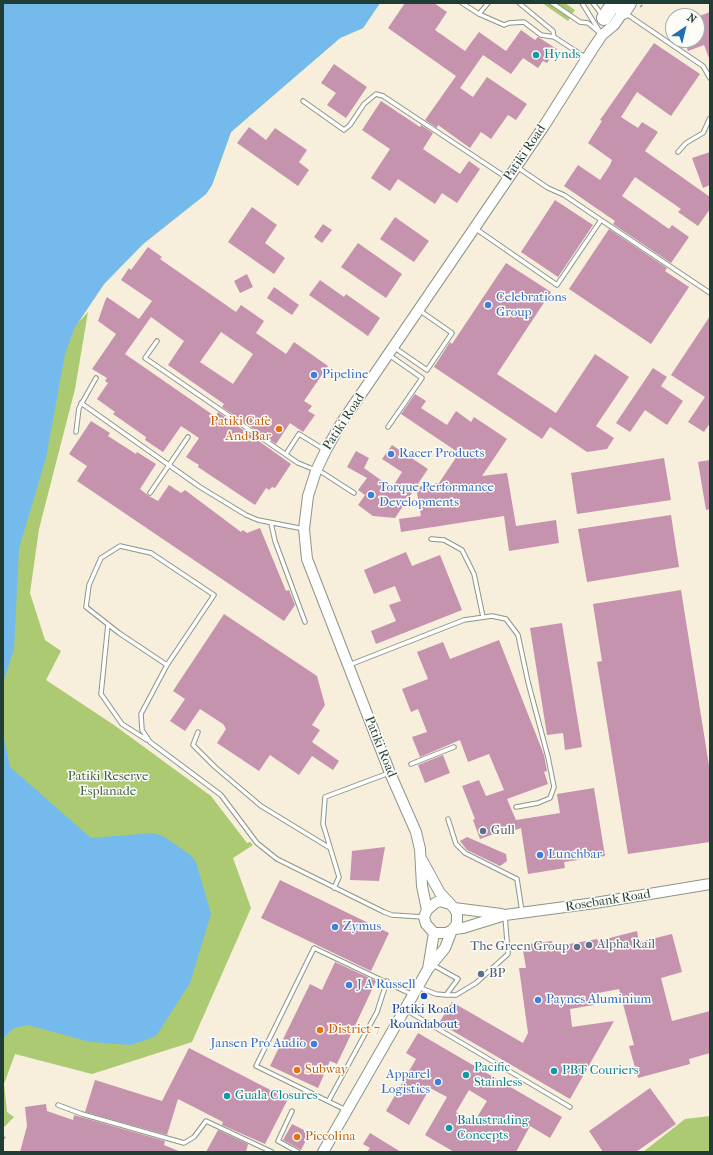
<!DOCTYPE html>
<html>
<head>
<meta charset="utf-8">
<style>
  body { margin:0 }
  #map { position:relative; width:713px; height:1155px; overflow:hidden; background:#f7eedc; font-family:"IM FELL French Canon",serif }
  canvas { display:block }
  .frame { position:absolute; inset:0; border:4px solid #1f3d34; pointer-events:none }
  .north { position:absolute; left:665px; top:8px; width:40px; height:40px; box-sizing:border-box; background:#fdfcf7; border:1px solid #a4b0a9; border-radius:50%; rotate:35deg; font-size:11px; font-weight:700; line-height:16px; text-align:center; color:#1f3d34 }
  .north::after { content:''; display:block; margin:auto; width:14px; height:18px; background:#1f6fb2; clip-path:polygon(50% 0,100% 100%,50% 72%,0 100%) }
</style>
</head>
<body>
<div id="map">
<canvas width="713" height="1155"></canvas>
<div class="frame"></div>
<div class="north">N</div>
</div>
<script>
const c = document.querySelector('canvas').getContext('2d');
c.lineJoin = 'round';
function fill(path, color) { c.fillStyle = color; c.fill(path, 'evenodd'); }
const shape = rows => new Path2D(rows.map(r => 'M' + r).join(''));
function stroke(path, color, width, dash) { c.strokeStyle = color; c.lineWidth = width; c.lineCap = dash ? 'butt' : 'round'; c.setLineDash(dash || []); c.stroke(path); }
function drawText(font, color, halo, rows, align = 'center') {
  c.font = font + ' "IM FELL French Canon",serif'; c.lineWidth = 3; c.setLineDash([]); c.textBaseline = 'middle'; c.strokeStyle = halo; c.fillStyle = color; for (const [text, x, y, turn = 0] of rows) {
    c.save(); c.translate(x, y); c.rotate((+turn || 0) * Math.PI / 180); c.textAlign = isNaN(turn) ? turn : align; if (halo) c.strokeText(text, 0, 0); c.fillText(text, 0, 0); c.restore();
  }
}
fill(shape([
  [3,3,380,3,363,28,340,38,231,132,212,185,206,194,143,244,104,284,78,323,88,312,75,389,39,529,30,593,45,640,61,651,46,680,114,725,211,796,247,843,250,842,253,845,233,858,251,908,192,1042,92,1074,15,1054,4,1084,7,1112,14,1117,3,1128],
  [542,3,548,3,570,18,568,21],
  [556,3,565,3,575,10,572,14],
  [710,1116,710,1152,643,1152,685,1119]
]), '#abca72');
fill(shape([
  [3,3,380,3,363,28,340,38,231,132,212,185,206,194,143,244,104,284,75,327,65,354,46,458,19,548,14,649,3,683],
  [3,734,10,767,91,838,152,833,163,836,189,854,196,862,211,914,190,983,156,1036,131,1045,103,1043,86,1041,28,1025,14,1028,3,1038]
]), '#75baec');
fill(shape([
  [405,3,434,3,447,12,435,30,465,51,479,32,506,51,521,30,535,40,538,37,557,49,547,63,543,61,538,68,523,58,511,74,483,55,460,88,473,97,487,77,527,104,516,120,508,115,491,139,481,132,470,148,438,125,437,128,425,120,456,76,388,28],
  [710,12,710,58,709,58,704,45,688,51,684,40,697,40,697,17],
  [654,43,700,74,671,116,637,92,621,117,638,128,642,122,658,132,645,151,710,197,710,209,698,226,678,212,681,209,635,177,622,196,669,229,672,225,689,237,671,263,613,224,615,221,564,186,578,165,600,180,610,165,612,160,588,143,602,121,600,120],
  [334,64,367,87,346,118,327,105,336,93,321,83],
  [381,101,420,127,421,125,433,133,423,149,460,174,469,161,480,169,457,203,442,193,435,204,398,179,390,191,371,178,390,149,362,130],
  [249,127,266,140,275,128,307,150,299,162,309,170,298,186,237,143],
  [710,152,710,185,703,188,692,158],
  [555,200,593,225,558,277,521,252],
  [252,207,277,225,265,243,285,258,274,274,228,242],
  [395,217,429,241,414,262,380,239],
  [323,224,332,230,322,243,314,237],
  [609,229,667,268,665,271,689,287,651,344,569,289],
  [358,243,402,274,386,298,341,267],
  [148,247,162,257,160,259,236,312,241,305,264,321,256,333,286,354,294,342,328,366,304,401,312,406,308,411,315,415,303,432,290,423,276,444,222,407,224,404,168,365,184,341,151,317,125,354,216,417,218,412,291,464,275,488,272,487,269,490,266,488,255,505,198,467,199,465,186,457,199,438,181,426,163,452,145,440,146,437,113,414,115,412,97,399,108,383,105,381,107,378,92,369,116,334,98,321,105,301,107,297,139,319,152,301,121,280,129,268,131,270],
  [221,332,253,354,233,384,200,362],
  [506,263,551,292,497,374,556,413,595,354,629,377,596,426,614,438,607,449,587,452,550,427,542,439,434,367,450,342,452,344],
  [247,274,253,287,240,293,234,281],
  [320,280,344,297,346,294,380,318,368,336,309,295],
  [274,287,299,305,292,315,267,298],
  [710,316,710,423,704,432,688,422,705,397,671,375],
  [653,368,667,377,661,386,683,401,667,425,645,410,630,432,616,423],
  [415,394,426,401,421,408,447,425,456,411,471,422,474,417,507,439,482,476,507,473,516,526,556,520,559,543,509,551,504,516,401,532,399,519,421,516,416,487,439,483,459,453,401,414],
  [91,421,110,433,108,436,136,454,137,452,156,464,140,489,149,496,158,501,169,485,181,493,185,490,241,532,243,530,247,533,260,528,286,591,289,590,295,605,284,621,77,481,87,466,69,454],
  [392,445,428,469,395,518,373,516,358,505,365,495,358,490,367,478,347,467,356,451,369,458,364,468,392,488,402,472,382,459],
  [664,458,671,500,577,514,571,473],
  [710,460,710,509,706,510,698,462],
  [671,515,679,567,587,582,578,529],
  [406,552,412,566,440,555,462,610,376,644,371,631,396,621,389,605,401,601,395,586,374,594,364,570],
  [681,590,710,772,710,842,628,854,597,662,602,661,593,604],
  [224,614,317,676,325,705,312,725,320,730,312,742,339,761,333,770,312,756,299,775,270,755,259,771,217,743,226,729,223,724,200,709,185,731,170,721,185,699,173,691],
  [562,623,582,747,565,750,563,733,547,735,530,628],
  [499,640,544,755,547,771,544,772,548,784,507,799,516,820,560,813,557,794,594,788,605,856,564,862,565,868,528,874,521,828,501,835,499,832,480,839,473,820,475,819,462,786,479,780,486,796,504,790,489,754,468,762,460,740,420,757,412,737,427,732,418,709,411,712,402,689,428,679,417,652,443,642,450,659],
  [443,755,450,773,425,783,418,765],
  [467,837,506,854,507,861,500,866,467,850,460,841],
  [385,847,379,881,350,880,352,851],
  [280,880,389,933,371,971,261,918],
  [637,931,639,942,672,934,682,972,661,978,672,1021,710,1011,710,1053,689,1059,690,1064,638,1078,629,1046,634,1045,619,989,593,994,594,1005,570,1009,572,1027,614,1021,570,1099,439,1023,452,1002,523,1043,528,1033,519,968,526,968,522,945,552,941,553,947,597,939,598,941],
  [335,962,376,981,337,1064,330,1061,318,1088,270,1066,310,984,322,990],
  [418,1033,562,1117,550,1138,530,1126,516,1152,454,1152,425,1135,447,1097,430,1088,409,1125,386,1111,416,1059,406,1053],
  [469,1090,487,1101,474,1122,456,1112],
  [189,1048,288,1099,265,1144,222,1125,223,1122,178,1099,167,1135,85,1112,95,1080,162,1101],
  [650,1088,676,1124,636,1152,603,1152,589,1131],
  [46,1104,47,1111,73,1120,74,1115,165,1141,164,1145,181,1152,20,1152,27,1126,25,1107],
  [292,1124,310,1133,301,1150,283,1140],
  [218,1130,248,1144,246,1152,206,1152],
  [370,1133,401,1152,367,1152,370,1148,363,1144]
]), '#c693ae');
const lane = shape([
  [462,3,479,14,504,25,509,23,524,22,541,35,554,37,585,57],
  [519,3,553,31,554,37],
  [552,3,580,22,588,23,601,34],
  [582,3,600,32],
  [593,3,602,15],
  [625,13,703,66,710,78],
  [479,14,488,3],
  [303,101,344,130,350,125,364,104,376,94,383,96,507,178],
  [678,152,686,143,703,133,710,118],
  [601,220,710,293],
  [476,229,557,285,601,220,564,195,548,188,517,167],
  [157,341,145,358,298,463,323,473,354,493],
  [395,348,427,370,452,333,419,310],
  [81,403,200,487,246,515,258,520,304,529],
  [388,427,422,378,389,355],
  [76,432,79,408,96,378],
  [286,454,299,434,325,450],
  [150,493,188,437],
  [271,523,275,541,305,622],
  [431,539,444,540,462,550,474,574,483,617],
  [108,624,101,694,122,724,147,740],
  [167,665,119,633,86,607,89,585,101,558,120,546,151,553,214,595,167,665,141,714,142,730,150,742,221,795,257,843,277,859,384,912,392,915,423,917],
  [349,665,464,620,492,616,506,619,518,635,528,682,548,757,554,787,550,798,538,803,516,807],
  [198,732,193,745,215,767,261,806,330,848],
  [411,764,454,747],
  [448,819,456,844,465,853,517,879,522,912],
  [334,888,339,877,323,824,325,797,389,773],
  [418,987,436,994,446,995,458,979,433,965],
  [446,995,456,995,476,983,508,954,505,916],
  [406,1010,570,1107],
  [329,1100,377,1012,387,981],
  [58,1105,82,1114,184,1143,194,1137,206,1121,272,1152],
  [346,1110,256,1066,314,948,413,995],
  [292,1111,278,1141,298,1152]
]);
const secondary = shape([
  [422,860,440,893,454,908,457,913,457,924,452,930,447,933,434,933,426,924,424,917,427,910,435,903,440,901,450,904],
  [454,908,501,914],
  [427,910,422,886,420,849,416,832,390,773,307,559,304,529,308,496,316,471,326,450,342,422,544,126,592,50,602,35,614,25,623,12],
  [454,929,463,928,505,915,595,903,710,884],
  [428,969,445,948,452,930],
  [323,1152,428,969,434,933]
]);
const highway = shape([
  [623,12,629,3],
  [604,18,614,3]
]);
stroke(lane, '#8b9688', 5.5);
stroke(secondary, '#8b9688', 12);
stroke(highway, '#8b9688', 16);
stroke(shape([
  [640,7,645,3],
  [3,1139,6,1136]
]), '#8b9688', 1.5, [3, 3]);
stroke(lane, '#fff', 3.5);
stroke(secondary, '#fff', 10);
stroke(highway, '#fff', 14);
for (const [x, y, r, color] of [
  [536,55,4,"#0f9aa8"],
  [488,305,4,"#3f7fe0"],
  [314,375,4,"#3f7fe0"],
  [279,429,4,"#e8710a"],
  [391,454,4,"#3f7fe0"],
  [371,495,4,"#3f7fe0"],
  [483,831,4,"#5c6f8a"],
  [540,855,4,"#3f7fe0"],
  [335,927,4,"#3f7fe0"],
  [589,945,4,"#5c6f8a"],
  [577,947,4,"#5c6f8a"],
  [481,974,4,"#5c6f8a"],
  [349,985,4,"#3f7fe0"],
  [424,996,4,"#1a4fb4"],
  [538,1000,4,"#3f7fe0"],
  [320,1030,4,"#e8710a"],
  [314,1044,4,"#3f7fe0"],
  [297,1070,4,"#e8710a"],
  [554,1071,4,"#0f9aa8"],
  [466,1075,4,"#0f9aa8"],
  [438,1082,4,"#3f7fe0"],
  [227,1096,4,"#0f9aa8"],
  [449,1128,4,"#0f9aa8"],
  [297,1137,4,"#e8710a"]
]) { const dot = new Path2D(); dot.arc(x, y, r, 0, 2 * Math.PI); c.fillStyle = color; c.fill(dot); stroke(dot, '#fdfcf7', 1.5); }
drawText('13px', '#0d838f', '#fdfcf7', [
  ["Hynds",544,55],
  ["Pacific",474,1068],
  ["Stainless",474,1083],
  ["PBT Couriers",562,1071],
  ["Guala Closures",235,1096],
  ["Balustrading",457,1121],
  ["Concepts",457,1136]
], 'left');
drawText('13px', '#1f3d34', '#fdfcf7', [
  ["Patiki Road",525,153,-56],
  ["Patiki Road",344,422,-57],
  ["Patiki Road",380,747,68],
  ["Rosebank Road",608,901,-9]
]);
drawText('13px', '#366cbe', '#fdfcf7', [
  ["Celebrations",496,298],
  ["Group",496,313],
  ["Pipeline",322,375],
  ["Racer Products",399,454],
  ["Torque Performance",379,488],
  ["Developments",379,503],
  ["Lunchbar",548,855],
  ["Zymus",343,927],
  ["J A Russell",357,985],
  ["Paynes Aluminium",546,1000],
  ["Jansen Pro Audio",306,1044,"right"],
  ["Apparel",430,1075,"right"],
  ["Logistics",430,1090,"right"]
], 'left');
drawText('13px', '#c56008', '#fdfcf7', [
  ["Patiki Cafe",271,422,"right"],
  ["And Bar",271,437,"right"],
  ["District 7",328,1030],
  ["Subway",305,1070],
  ["Piccolina",305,1137]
], 'left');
drawText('13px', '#426044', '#fdfcf7', [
  ["Patiki Reserve",108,777],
  ["Esplanade",108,792]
]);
drawText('13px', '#4e5e75', '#fdfcf7', [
  ["Gull",491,831],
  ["Alpha Rail",597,945],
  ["The Green Group",569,947,"right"],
  ["BP",489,974]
], 'left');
drawText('13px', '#164399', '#fdfcf7', [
  ["Patiki Road",424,1010],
  ["Roundabout",424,1025]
]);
</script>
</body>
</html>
